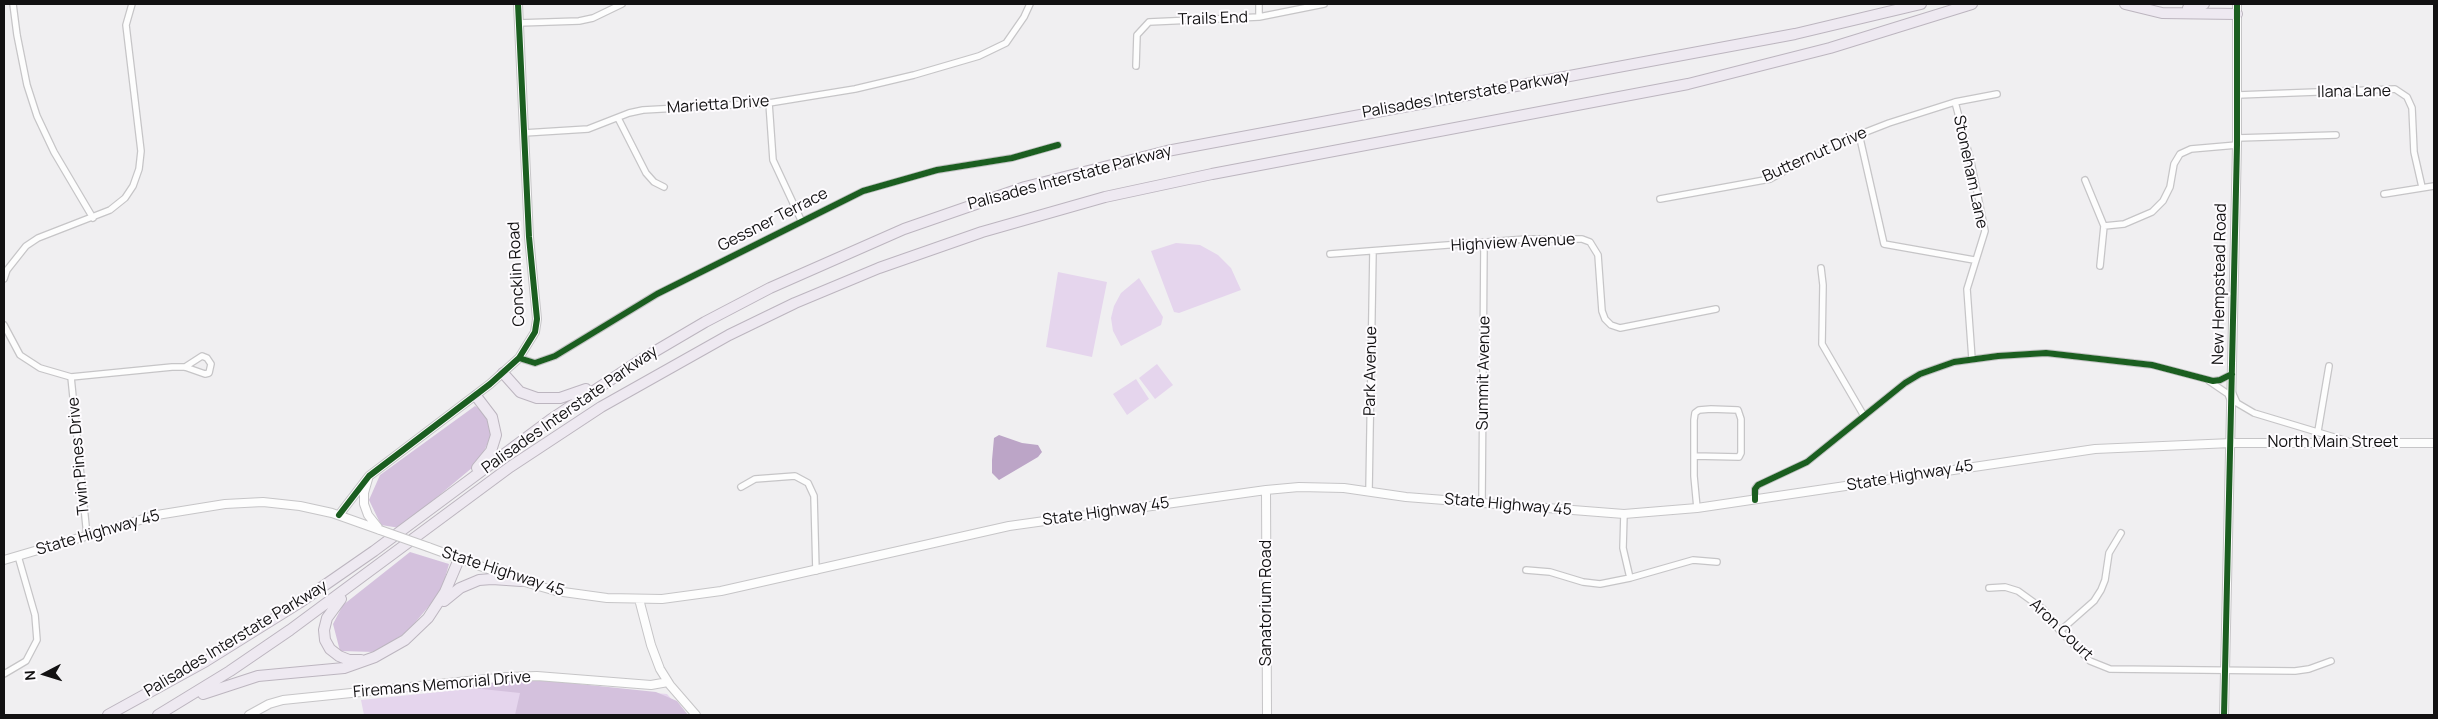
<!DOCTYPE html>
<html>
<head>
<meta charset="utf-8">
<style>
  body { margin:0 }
  #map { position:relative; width:2438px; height:719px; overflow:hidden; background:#f0eff1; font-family:Manrope,sans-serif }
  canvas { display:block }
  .frame { position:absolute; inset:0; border:5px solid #121112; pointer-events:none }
  .north { position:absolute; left:20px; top:649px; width:50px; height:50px; -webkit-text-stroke:4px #fefcff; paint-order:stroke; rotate:265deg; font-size:14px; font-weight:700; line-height:20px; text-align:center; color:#121112 }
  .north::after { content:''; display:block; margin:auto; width:18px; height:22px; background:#121112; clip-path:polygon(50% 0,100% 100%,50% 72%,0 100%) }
</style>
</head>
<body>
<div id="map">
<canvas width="2438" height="719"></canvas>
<div class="frame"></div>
<div class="north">N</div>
</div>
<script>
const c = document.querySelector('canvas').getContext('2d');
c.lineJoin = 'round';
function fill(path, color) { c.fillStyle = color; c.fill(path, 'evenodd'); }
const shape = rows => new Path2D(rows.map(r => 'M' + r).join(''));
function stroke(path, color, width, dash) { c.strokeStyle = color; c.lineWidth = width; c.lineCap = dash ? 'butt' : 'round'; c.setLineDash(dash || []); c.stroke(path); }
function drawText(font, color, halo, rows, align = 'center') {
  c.font = font + ' Manrope,sans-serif'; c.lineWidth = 4; c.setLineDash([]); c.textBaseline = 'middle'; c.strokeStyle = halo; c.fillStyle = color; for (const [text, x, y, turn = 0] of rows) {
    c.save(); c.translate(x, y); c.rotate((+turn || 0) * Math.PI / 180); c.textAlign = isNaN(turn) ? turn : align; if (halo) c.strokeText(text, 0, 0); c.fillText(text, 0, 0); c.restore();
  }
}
fill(shape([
  [1176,243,1200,245,1218,255,1231,268,1241,290,1179,313,1174,312,1151,251],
  [1058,272,1107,282,1092,357,1046,347],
  [1139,278,1163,317,1161,325,1121,346,1113,331,1111,318,1114,306,1121,293],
  [1157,364,1173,385,1155,399,1139,378],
  [1136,379,1149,399,1127,415,1113,394],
  [517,684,547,684,667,694,686,715,364,715,361,700]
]), '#e5d5ed');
fill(shape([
  [475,406,488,415,491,436,479,462,400,528,381,525,369,500,380,475],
  [410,552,449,564,441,592,407,632,375,652,340,651,333,624,343,605],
  [522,678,656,692,677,701,688,715,515,715,520,693,454,686]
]), '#d4c1dd');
fill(shape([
  [999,435,1022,443,1038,445,1042,452,1038,457,999,480,992,473,992,460,994,438]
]), '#bca5c7');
const street = shape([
  [13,4,17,35,27,85,37,116,54,152,93,218],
  [1259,4,1259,17],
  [518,23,579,21,593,18,622,4],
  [1136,66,1137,35,1149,22,1259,17,1324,4],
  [2238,95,2395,89,2407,97,2412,108,2414,152,2422,187],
  [1955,102,1971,162,1985,231,1967,289,1972,359],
  [769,103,773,160,801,220],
  [618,118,646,173,654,182,664,187],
  [524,133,588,129,629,113,643,110,769,103,855,89,914,75,979,56,1006,43,1024,17,1030,4],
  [1859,134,1884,244,1974,260],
  [2237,138,2336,135],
  [2085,180,2104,226,2100,266],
  [2384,194,2434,186],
  [1660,199,1770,179,1830,146,1889,123,1955,102,1997,94],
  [2104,226,2124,224,2152,212,2163,201,2170,187,2174,164,2180,154,2191,149,2237,145],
  [1330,254,1526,239,1582,239,1590,242,1598,255,1602,311,1605,319,1611,325,1620,328,1716,309],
  [1821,268,1823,285,1822,344,1864,416],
  [4,279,7,270,26,246,38,238,110,210,125,198,133,186,139,169,141,151,126,25,132,4],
  [4,325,20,355,40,368,71,377,172,367,185,367,205,374,209,373,211,364,207,358,202,356,185,367],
  [519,358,535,363,555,356,657,294,863,191,937,170,1012,158,1058,145],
  [71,377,87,536],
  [2209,381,2228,394,2230,399],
  [2232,392,2237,403,2254,413,2347,441],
  [2318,431,2329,366],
  [1694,456,1739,457,1741,453,1741,419,1738,410,1711,409,1699,410,1695,413,1694,420,1694,476,1697,508],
  [741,487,755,479,795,476,808,483,814,496,816,571],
  [1369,490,1373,251],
  [1755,500,1755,489,1758,485,1807,462,1905,383,1920,374,1954,362,1998,356,2046,353,2152,365,2213,381,2220,380,2232,374],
  [1482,503,1484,243],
  [1624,514,1623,548,1630,578],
  [1526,570,1550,572,1583,582,1600,584,1630,578,1693,560,1717,562],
  [1989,588,2005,587,2018,591,2043,609,2060,631,2090,661,2110,669,2295,671,2309,669,2331,661],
  [2060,631,2094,601,2101,590,2105,580,2109,553,2121,533],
  [4,674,26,661,37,640,35,615,18,556]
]);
const secondary = shape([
  [368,479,364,493,364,504,368,515,380,530],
  [1266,490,1267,715],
  [339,515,369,476,490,384,519,358,535,332,537,319,529,237,518,4],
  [428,547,521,581,556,591,607,598,662,599,721,591,1009,526,1266,490,1299,487,1344,488,1406,497,1624,514,1697,508,2095,449,2231,443,2434,443],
  [4,560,157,515,225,504,263,502,300,506,332,513,380,530],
  [639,599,651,645,660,669,670,685,696,715],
  [249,715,269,704,283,700,507,677,537,676,651,685,668,682],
  [2224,715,2237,145,2237,4]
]);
const highway = shape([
  [2125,4,2162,13,2237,14],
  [2188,8,2204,4],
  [503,373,520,392,537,398,560,398,586,389],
  [476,396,492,417,496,435,491,451,477,468],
  [341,599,327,618,324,630,325,640,330,649,339,656,349,660,361,660],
  [444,601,460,588,479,580,492,579,521,581],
  [203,694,258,676,344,668,375,657,405,640,428,618,445,592,459,559],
  [108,715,206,661,299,603,374,551,550,420,642,359,705,322,770,288,904,229,1025,187,1167,151,1795,34,1921,4],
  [158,715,230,671,290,630,510,467,601,407,729,335,795,303,879,268,982,232,1105,197,1212,174,1688,84,1830,48,1972,4]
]);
stroke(street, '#c6c5c7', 8);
stroke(secondary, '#c6c5c7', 10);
stroke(highway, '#bcb5bf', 12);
stroke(street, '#fdfdfd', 5.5);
stroke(secondary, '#fdfdfd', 8);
stroke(highway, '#eee9f1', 10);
const secondaryBridge = shape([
  [380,530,428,547]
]);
stroke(secondaryBridge, '#c6c5c7', 10, []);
stroke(secondaryBridge, '#fdfdfd', 8);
stroke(shape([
  [519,358,535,363,555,356,657,294,863,191,937,170,1012,158,1058,145],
  [1755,500,1755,489,1758,485,1807,462,1905,383,1920,374,1954,362,1998,356,2046,353,2152,365,2213,381,2220,380,2232,374],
  [339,515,369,476,490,384,519,358,535,332,537,319,529,237,518,4],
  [2224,715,2237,145,2237,4]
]), '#1b5e20', 6);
drawText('16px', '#121112', '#fefcff', [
  ["Trails End",1213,19,-2],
  ["Ilana Lane",2354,92,-1],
  ["Palisades Interstate Parkway",1466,95,-10],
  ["Marietta Drive",718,105,-4],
  ["Butternut Drive",1815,155,-24],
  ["Stoneham Lane",1970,172,78],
  ["Palisades Interstate Parkway",1070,178,-15],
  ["Gessner Terrace",773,220,-27],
  ["Highview Avenue",1513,243,-3],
  ["Concklin Road",517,274,-93],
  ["New Hempstead Road",2220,284,-89],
  ["Park Avenue",1371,371,-89],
  ["Summit Avenue",1484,373,-89],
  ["Palisades Interstate Parkway",570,410,-35],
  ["North Main Street",2333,443],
  ["Twin Pines Drive",79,456,-95],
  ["State Highway 45",1910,476,-9],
  ["State Highway 45",1508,505,5],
  ["State Highway 45",1106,512,-8],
  ["State Highway 45",98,533,-16],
  ["State Highway 45",503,572,18],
  ["Sanatorium Road",1267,603,-90],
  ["Aron Court",2061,630,44],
  ["Palisades Interstate Parkway",236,639,-31],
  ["Firemans Memorial Drive",442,685,-5]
]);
</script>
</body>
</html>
